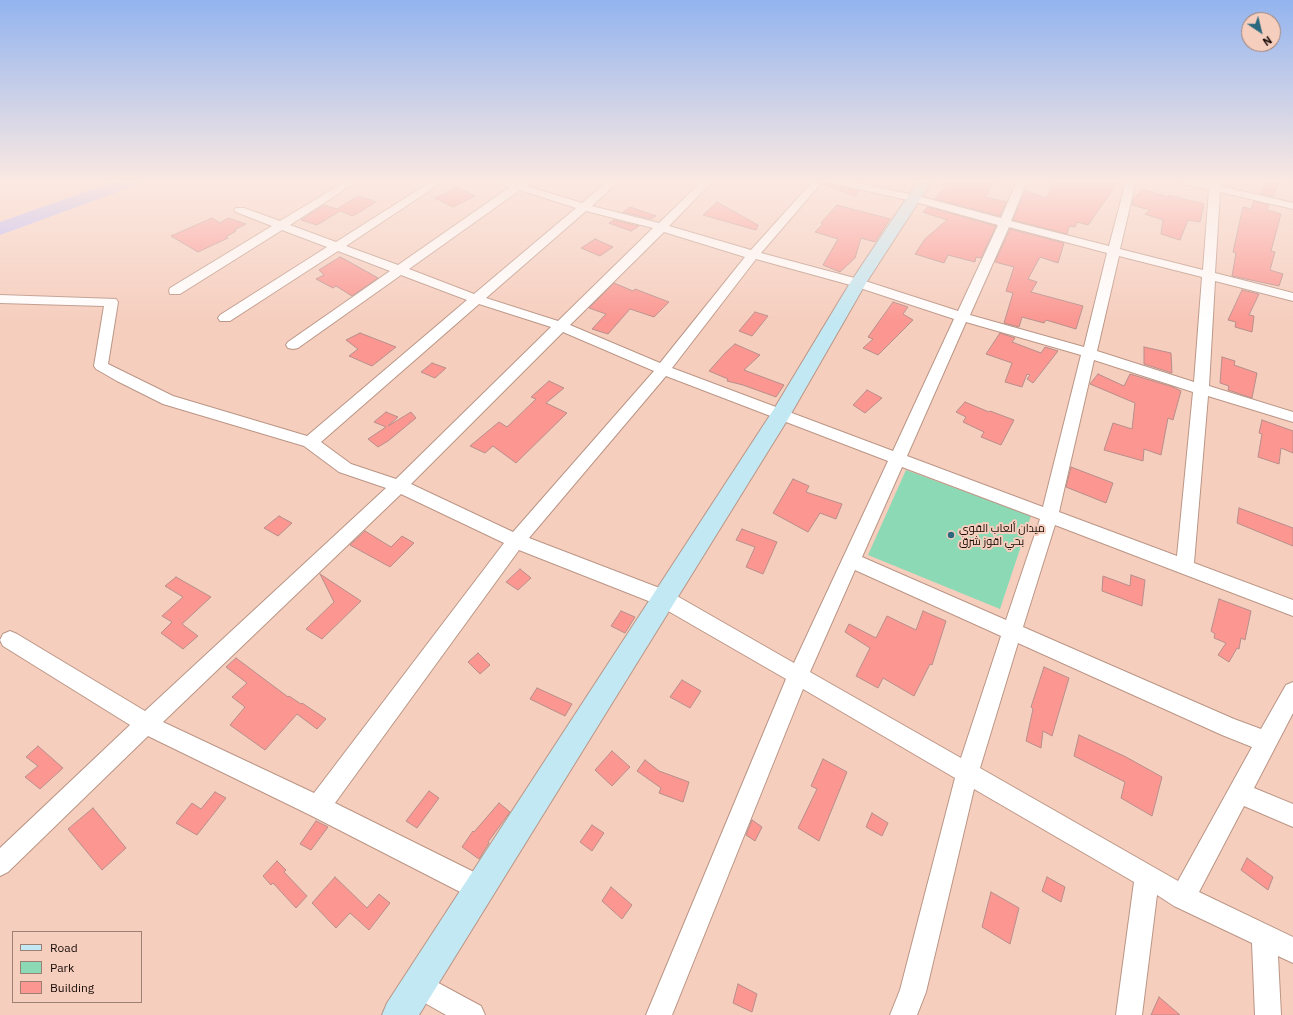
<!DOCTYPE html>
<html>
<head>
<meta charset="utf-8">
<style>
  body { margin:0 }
  #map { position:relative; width:1293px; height:1015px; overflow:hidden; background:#f6cebe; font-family:"IBM Plex Sans",sans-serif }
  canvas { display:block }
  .legend { position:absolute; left:12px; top:931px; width:130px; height:72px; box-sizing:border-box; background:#f6cebe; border:1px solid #9d8074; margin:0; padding:5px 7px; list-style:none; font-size:12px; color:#180b06 }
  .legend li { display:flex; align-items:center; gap:8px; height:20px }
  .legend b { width:20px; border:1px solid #9d8074 }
  .north { position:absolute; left:1241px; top:12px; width:40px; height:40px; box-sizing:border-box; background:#f6cebe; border:1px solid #9d8074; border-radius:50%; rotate:145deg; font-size:11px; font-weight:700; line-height:16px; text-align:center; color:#180b06 }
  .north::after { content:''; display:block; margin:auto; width:14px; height:18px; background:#2a697e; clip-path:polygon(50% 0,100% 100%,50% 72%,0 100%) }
</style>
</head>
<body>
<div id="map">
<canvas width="1293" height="1015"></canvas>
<ul class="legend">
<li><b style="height:5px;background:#c2e8f3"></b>Road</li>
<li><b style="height:11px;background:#8bd9b5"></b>Park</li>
<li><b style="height:11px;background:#fb9691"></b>Building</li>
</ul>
<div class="north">N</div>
</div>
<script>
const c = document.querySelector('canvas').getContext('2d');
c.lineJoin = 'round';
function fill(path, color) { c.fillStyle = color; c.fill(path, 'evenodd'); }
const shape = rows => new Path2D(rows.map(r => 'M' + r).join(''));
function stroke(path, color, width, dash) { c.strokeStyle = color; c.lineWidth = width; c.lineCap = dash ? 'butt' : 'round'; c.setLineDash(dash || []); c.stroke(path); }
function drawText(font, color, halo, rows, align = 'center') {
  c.font = font + ' "IBM Plex Sans",Cairo,sans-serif'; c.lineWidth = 4; c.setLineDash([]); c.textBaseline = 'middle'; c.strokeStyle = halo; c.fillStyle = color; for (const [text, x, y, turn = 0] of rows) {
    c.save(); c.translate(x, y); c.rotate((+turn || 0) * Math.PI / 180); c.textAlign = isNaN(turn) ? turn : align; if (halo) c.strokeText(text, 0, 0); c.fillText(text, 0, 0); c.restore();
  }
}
fill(shape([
  [906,470,1031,516,1000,609,868,555]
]), '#8bd9b5');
fill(shape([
  [115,181,140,181,137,185,0,235,0,222,115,181]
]), '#b3b4fa');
const building = shape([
  [824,181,829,181,831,184,859,191,855,196,822,184,824,181],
  [950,181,995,181,985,197,1006,202,1000,216,935,199,950,181],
  [1054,181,1119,181,1088,225,1077,222,1075,227,1069,226,1067,234,1013,220,1025,191,1046,198,1054,181],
  [1266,181,1279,181,1273,197,1260,194,1266,181],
  [457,187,475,196,453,207,435,198,457,187],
  [1143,189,1168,197,1169,195,1204,204,1200,222,1188,220,1180,240,1161,234,1163,220,1145,214,1150,210,1132,205,1133,199,1143,189],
  [358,196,376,202,353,216,340,211,317,225,301,220,324,205,337,209,358,196],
  [1254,201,1269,205,1267,210,1281,214,1271,251,1275,252,1270,270,1283,274,1279,286,1232,276,1236,253,1233,252,1243,207,1251,209,1254,201],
  [717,202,758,225,756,230,703,215,717,202],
  [837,205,890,219,875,242,861,238,855,258,840,272,823,265,838,239,815,232,823,224,821,223,837,205],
  [630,207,656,216,651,219,623,212,630,207],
  [928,207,996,226,981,258,976,257,975,262,948,255,944,263,915,254,925,239,947,220,923,212,928,207],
  [212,218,220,223,228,218,246,224,234,230,236,231,226,237,228,238,198,252,171,236,212,218],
  [614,220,639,226,631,231,609,223,614,220],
  [1010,229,1064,243,1058,263,1040,257,1028,279,1037,282,1031,292,1083,306,1076,329,1046,320,1044,323,1022,317,1019,327,1004,323,1013,293,1006,291,1014,267,995,262,1010,229],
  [595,239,613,247,600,256,581,248,595,239],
  [340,257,346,260,378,278,352,296,336,286,333,288,316,279,324,275,319,270,340,257],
  [614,283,633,291,635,289,669,302,654,317,630,309,608,334,592,329,606,314,589,308,614,283],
  [1242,290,1259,294,1249,315,1254,316,1252,332,1235,327,1236,322,1228,320,1242,290],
  [893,302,908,307,903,314,913,320,878,355,863,348,873,339,868,337,893,302],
  [755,312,768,316,752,336,739,331,755,312],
  [360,333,396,347,372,366,349,356,358,349,346,340,360,333],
  [1000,333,1015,338,1012,342,1041,353,1045,347,1058,351,1033,383,1027,379,1030,375,1027,374,1022,387,1005,382,1012,363,986,354,1000,333],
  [735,344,760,355,744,370,784,385,776,397,743,385,727,381,728,379,709,371,726,352,735,344],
  [1144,347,1171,353,1172,373,1144,364,1144,347],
  [1222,357,1235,361,1234,365,1257,373,1252,398,1228,390,1229,386,1220,383,1222,357],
  [432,363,446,368,435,378,421,372,432,363],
  [1098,374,1124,386,1130,374,1173,387,1181,391,1173,420,1168,418,1161,455,1144,449,1143,461,1104,450,1113,423,1132,429,1135,403,1090,384,1098,374],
  [549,381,564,388,546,403,567,413,516,463,493,446,485,453,470,446,499,422,507,427,536,399,531,397,549,381],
  [867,390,882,398,865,413,853,405,867,390],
  [965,402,989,412,990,411,1014,420,1001,445,981,437,984,432,963,422,966,417,956,412,965,402],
  [386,412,398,417,388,426,411,412,416,418,388,441,378,447,368,439,386,427,374,422,386,412],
  [1262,420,1293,431,1293,453,1281,448,1279,464,1258,457,1262,434,1259,433,1262,420],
  [1071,467,1113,483,1106,503,1066,487,1071,467],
  [793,479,809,486,806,492,842,504,836,519,820,513,808,532,773,513,793,479],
  [1239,508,1293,528,1293,546,1237,523,1239,508],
  [279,516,292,523,278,536,264,528,279,516],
  [742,529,777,542,763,574,746,567,755,547,736,540,742,529],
  [365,531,391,547,402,536,414,543,390,567,350,545,365,531],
  [520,569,531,578,518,590,506,582,520,569],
  [320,574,361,601,322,639,306,629,334,602,320,574],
  [1131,575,1145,580,1142,606,1102,591,1103,576,1130,586,1131,575],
  [176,577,211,597,182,624,198,636,183,649,161,633,172,622,162,616,183,597,165,586,176,577],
  [1219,599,1251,611,1245,640,1241,638,1239,649,1237,648,1229,662,1218,655,1226,643,1214,638,1215,634,1211,631,1219,599],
  [621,611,635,617,625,633,611,626,621,611],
  [923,611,946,621,932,665,930,664,914,696,883,678,878,688,856,676,870,648,845,632,849,624,876,638,887,616,916,630,923,611],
  [478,653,490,665,480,674,468,662,478,653],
  [236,658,288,697,289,696,301,704,302,703,326,719,317,729,297,714,265,750,230,725,245,707,232,697,247,683,226,667,236,658],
  [1044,667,1069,678,1052,736,1043,731,1041,748,1026,741,1033,709,1031,707,1044,667],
  [682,680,701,691,690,708,670,697,682,680],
  [537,688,572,704,565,716,530,699,537,688],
  [1079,735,1126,757,1162,777,1152,816,1121,798,1125,782,1074,756,1079,735],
  [38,746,63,768,40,789,25,777,38,766,26,757,38,746],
  [612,751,630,767,612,786,595,770,612,751],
  [823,759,847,772,819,841,798,828,817,789,811,786,823,759],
  [645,760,659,771,689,782,683,802,659,793,661,788,637,771,645,760],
  [429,791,439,798,417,828,406,821,429,791],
  [215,792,226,798,197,835,176,823,192,803,201,809,215,792],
  [499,803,510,812,488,842,489,843,479,859,462,847,473,831,474,832,499,803],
  [93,808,126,848,102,870,68,829,93,808],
  [872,813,888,823,882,836,866,827,872,813],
  [752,820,762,827,755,841,746,835,752,820],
  [316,821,328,827,311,850,300,844,316,821],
  [592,825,604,833,592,851,580,842,592,825],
  [1247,858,1273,877,1268,890,1241,870,1247,858],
  [277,861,286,870,284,872,307,896,296,908,273,883,271,885,263,876,277,861],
  [335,877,367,908,379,894,390,903,369,930,350,913,336,928,312,903,335,877],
  [1047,877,1065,887,1061,902,1042,891,1047,877],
  [611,887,632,905,622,919,602,901,611,887],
  [991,892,1019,908,1010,944,982,927,991,892],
  [738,984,757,994,752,1012,733,1003,738,984],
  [1159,997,1180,1015,1151,1015,1159,997]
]);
fill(building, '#fb9691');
stroke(building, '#b78e8b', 1);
const street = shape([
  [346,181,358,181,290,225,336,242,432,181,444,181,346,246,398,265,510,187,497,183,496,181,511,181,517,183,520,181,529,181,530,182,527,186,582,203,608,181,619,181,592,206,659,223,702,181,713,181,669,226,751,250,813,181,823,181,761,253,862,280,958,311,998,225,912,201,831,183,830,181,848,181,914,195,1001,218,1017,181,1027,181,1011,221,1109,246,1126,181,1136,181,1120,249,1203,270,1209,190,1181,183,1180,181,1197,181,1209,183,1210,181,1220,181,1220,186,1293,203,1293,209,1220,192,1215,273,1293,293,1293,301,1215,281,1209,386,1293,412,1293,422,1208,396,1194,563,1293,600,1293,616,1055,525,1023,627,1234,719,1261,729,1286,685,1293,682,1293,713,1254,788,1293,804,1293,827,1244,806,1199,892,1293,937,1293,963,1278,956,1281,1015,1255,1015,1252,943,1174,906,1157,895,1142,1015,1116,1015,1134,882,974,789,926,992,917,1015,890,1015,900,990,955,778,803,689,672,1015,646,1015,786,679,656,604,519,550,335,803,488,879,491,888,488,897,479,900,470,897,310,815,148,736,8,872,0,876,0,848,130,725,3,646,0,640,3,634,10,631,17,634,145,711,386,488,339,472,304,446,163,404,117,381,96,369,94,366,104,306,0,303,0,295,116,299,118,302,108,364,173,396,307,436,467,300,401,275,298,348,293,349,288,348,286,345,288,342,390,271,338,251,230,321,220,321,218,318,220,315,327,247,282,230,180,294,170,294,169,291,170,288,272,226,236,212,234,210,236,208,244,208,280,221,346,181],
  [520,190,576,208,474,294,409,269,520,190],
  [586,211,653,228,558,321,486,298,586,211],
  [1009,227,1107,253,1084,347,970,315,1009,227],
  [664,232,745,257,660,363,570,325,664,232],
  [1119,256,1202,277,1194,382,1097,351,1119,256],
  [756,259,854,286,954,319,893,451,672,368,756,259],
  [479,304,551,327,396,479,351,464,321,442,479,304],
  [966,322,1081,355,1043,507,907,456,966,322],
  [563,332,654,371,513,532,411,484,563,332],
  [1094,360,1193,392,1177,556,1059,512,1094,360],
  [666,376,888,461,794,663,670,592,529,538,666,376],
  [902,467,1040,519,1006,620,862,557,902,467],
  [401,494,504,543,314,793,163,722,401,494],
  [855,570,1001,636,961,758,810,672,855,570],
  [1018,643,1222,735,1252,747,1178,881,980,768,1018,643],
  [418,972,481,1006,485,1015,446,1015,409,994,405,985,409,976,418,972]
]);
const secondary = shape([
  [918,181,932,181,866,283,788,419,419,1015,382,1015,387,1003,774,409,850,283,918,181]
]);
stroke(street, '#ba9585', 2);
stroke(secondary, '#ba9585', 2);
fill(street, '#fff');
fill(secondary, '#c2e8f3');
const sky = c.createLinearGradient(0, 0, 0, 323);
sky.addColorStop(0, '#93b4ef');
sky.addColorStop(0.56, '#fbe9e2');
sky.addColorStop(1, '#fbe9e200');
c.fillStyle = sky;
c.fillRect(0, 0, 1293, 323);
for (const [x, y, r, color] of [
  [951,535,4,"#2a697e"]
]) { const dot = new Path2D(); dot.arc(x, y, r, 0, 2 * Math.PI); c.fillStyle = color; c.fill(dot); stroke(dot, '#f6cebe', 1.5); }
drawText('11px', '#180b06', '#f6cebe', [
  ["ميدان ألعاب القوي",959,529],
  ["بحي اقوز شرق",959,542]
], 'left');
</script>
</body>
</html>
